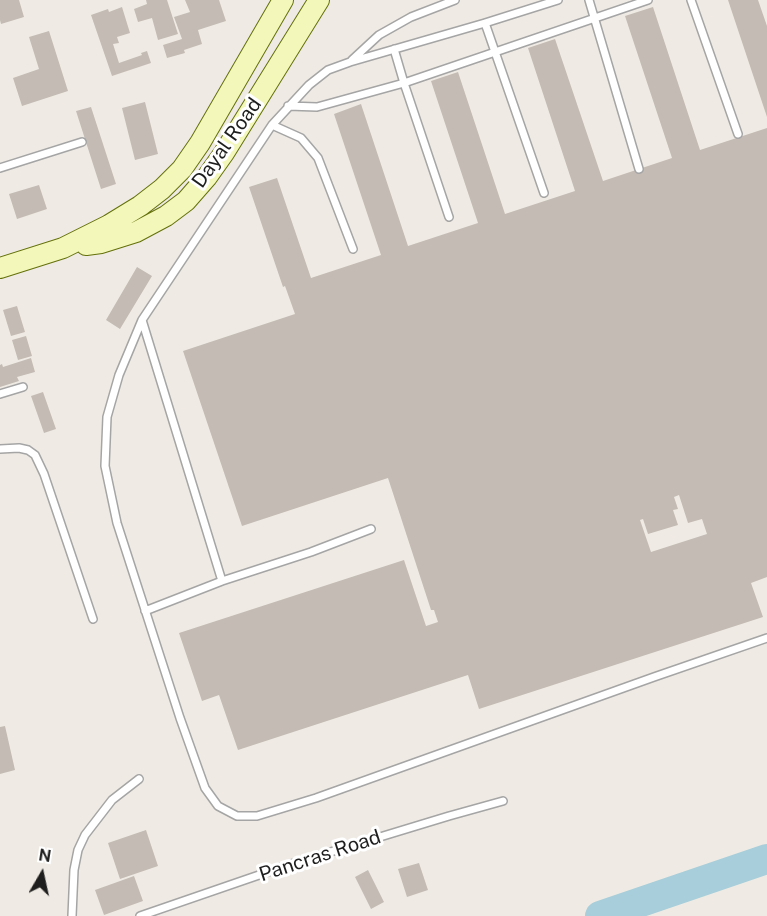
<!DOCTYPE html>
<html>
<head>
<meta charset="utf-8">
<style>
  body { margin:0 }
  #map { position:relative; width:767px; height:916px; overflow:hidden; background:#efebe4; font-family:"Public Sans",sans-serif }
  canvas { display:block }
  .north { position:absolute; left:12px; top:844px; width:60px; height:60px; -webkit-text-stroke:4px #fff; paint-order:stroke; rotate:9deg; font-size:16px; font-weight:700; line-height:24px; text-align:center; color:#1e1e1e }
  .north::after { content:''; display:block; margin:auto; width:21px; height:27px; background:#1e1e1e; clip-path:polygon(50% 0,100% 100%,50% 72%,0 100%) }
</style>
</head>
<body>
<div id="map">
<canvas width="767" height="916"></canvas>
<div class="north">N</div>
</div>
<script>
const c = document.querySelector('canvas').getContext('2d');
c.lineJoin = 'round';
const shape = rows => new Path2D(rows.map(r => 'M' + r).join(''));
function stroke(path, color, width, dash) { c.strokeStyle = color; c.lineWidth = width; c.lineCap = dash ? 'butt' : 'round'; c.setLineDash(dash || []); c.stroke(path); }
function fill(path, color) { c.fillStyle = color; c.fill(path, 'evenodd'); }
function drawText(font, color, halo, rows, align = 'center') {
  c.font = font + ' "Public Sans",sans-serif'; c.lineWidth = 6; c.setLineDash([]); c.textBaseline = 'middle'; c.strokeStyle = halo; c.fillStyle = color; for (const [text, x, y, turn = 0] of rows) {
    c.save(); c.translate(x, y); c.rotate((+turn || 0) * Math.PI / 180); c.textAlign = isNaN(turn) ? turn : align; if (halo) c.strokeText(text, 0, 0); c.fillText(text, 0, 0); c.restore();
  }
}
stroke(shape([
  [600,916,767,859]
]), '#a7ceda', 30);
fill(shape([
  [0,0,19,0,24,17,1,24,0,20],
  [146,0,167,0,178,34,158,40,152,18,138,22,134,9,147,4],
  [185,0,219,0,226,21,198,30,202,44,184,50,185,53,167,58,163,45,182,39,174,17,190,12],
  [728,0,758,0,767,26,767,117],
  [122,7,130,33,117,37,119,43,113,44,119,63,142,55,141,53,147,51,151,63,112,76,91,15,108,9,109,12],
  [653,7,700,150,767,128,767,577,751,583,763,617,479,709,468,675,238,750,219,695,202,701,179,633,404,560,426,626,438,622,434,610,431,610,388,478,242,526,183,351,295,314,285,286,283,287,249,187,277,178,311,278,381,255,334,114,361,104,408,246,478,223,431,81,458,72,505,214,575,191,528,48,555,39,603,181,672,158,625,16],
  [679,495,688,523,702,519,707,534,651,552,640,520,643,519,648,534,678,525,673,510,678,509,674,497],
  [49,31,68,91,22,106,13,78,39,69,29,37],
  [145,102,158,154,135,160,122,108],
  [91,107,116,184,101,189,76,111],
  [39,185,47,209,17,219,9,194],
  [137,267,152,276,120,329,106,320],
  [17,306,25,332,11,336,3,310],
  [26,336,32,356,18,360,12,340],
  [31,358,35,372,17,377,19,381,0,387,0,365,2,364,3,367],
  [43,392,56,429,44,433,31,396],
  [5,726,15,770,0,774,0,727],
  [146,830,158,866,120,879,108,843],
  [419,863,428,890,407,897,398,869],
  [368,870,384,902,371,909,355,877],
  [134,876,143,901,104,915,95,890]
]), '#c3bbb4');
const lane = shape([
  [558,0,485,23,350,62,328,70,309,85,272,125,142,320,119,375,107,417,105,466,117,523,180,718,205,788,218,806,237,816,257,816,316,798,654,677,767,638],
  [589,0,639,169],
  [691,0,738,134],
  [485,23,544,193],
  [394,49,404,83,449,217],
  [352,60,379,35,411,17,455,0],
  [288,106,317,107,404,83,648,0],
  [272,125,301,138,318,158,353,249],
  [0,168,82,142],
  [142,320,222,581],
  [0,394,23,387],
  [0,449,19,448,28,450,35,455,44,474,93,619],
  [145,611,222,581,311,552,371,529],
  [72,916,74,870,78,850,85,835,112,800,139,779],
  [140,916,291,864,449,816,503,801]
]);
const secondary = shape([
  [86,245,101,243,136,232,166,216,186,201,207,177,224,153,319,0],
  [0,268,63,248,109,225,140,206,162,189,182,169,200,143,283,0]
]);
stroke(lane, '#a5a5a5', 10);
stroke(secondary, '#64700a', 22);
stroke(lane, '#fff', 7);
stroke(secondary, '#f3f7ba', 20);
drawText('20px', '#1e1e1e', '#fff', [
  ["Dayal Road",227,143,-55],
  ["Pancras Road",320,856,-18]
]);
</script>
</body>
</html>
